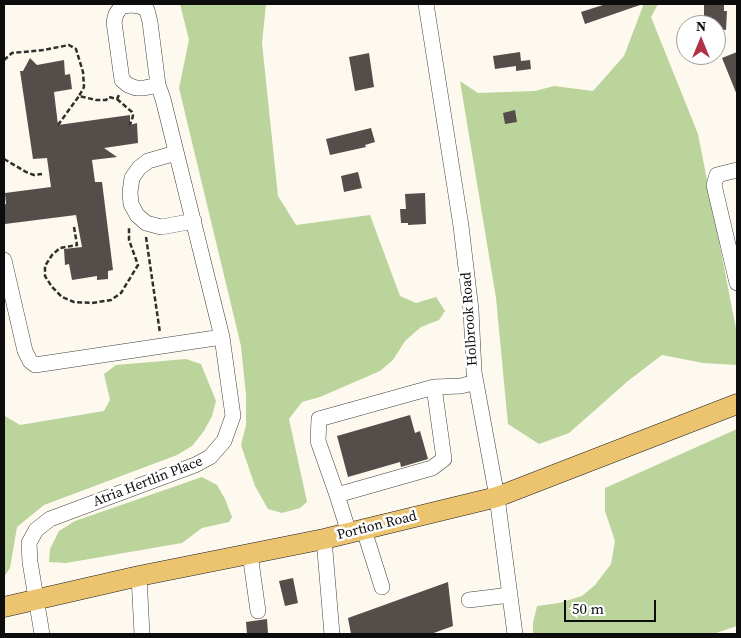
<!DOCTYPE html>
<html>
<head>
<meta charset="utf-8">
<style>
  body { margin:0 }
  #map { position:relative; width:741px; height:638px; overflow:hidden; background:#fdf9ee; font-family:"Source Serif 4",serif }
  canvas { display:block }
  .frame { position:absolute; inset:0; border:5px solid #0d0d0d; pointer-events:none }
  .north { position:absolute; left:676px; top:15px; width:50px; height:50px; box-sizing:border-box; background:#fff; border:1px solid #9e9e9e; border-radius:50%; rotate:0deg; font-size:14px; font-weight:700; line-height:20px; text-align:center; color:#0d0d0d }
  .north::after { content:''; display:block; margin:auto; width:18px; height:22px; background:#b03143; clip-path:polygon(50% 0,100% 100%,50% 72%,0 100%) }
  .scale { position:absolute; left:564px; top:600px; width:92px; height:22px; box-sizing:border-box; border:2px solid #0d0d0d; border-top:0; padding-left:6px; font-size:15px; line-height:18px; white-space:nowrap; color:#0d0d0d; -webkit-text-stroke:4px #fff; paint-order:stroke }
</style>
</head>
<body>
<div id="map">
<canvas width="741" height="638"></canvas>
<div class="frame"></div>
<div class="north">N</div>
<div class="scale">50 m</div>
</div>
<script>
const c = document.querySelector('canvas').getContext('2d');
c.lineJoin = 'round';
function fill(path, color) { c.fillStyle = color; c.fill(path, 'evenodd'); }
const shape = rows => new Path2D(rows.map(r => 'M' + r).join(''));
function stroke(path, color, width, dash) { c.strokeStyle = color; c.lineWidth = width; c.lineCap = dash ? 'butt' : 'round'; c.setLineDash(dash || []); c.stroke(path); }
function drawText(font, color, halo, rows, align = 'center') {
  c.font = font + ' "Source Serif 4",serif'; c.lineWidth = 5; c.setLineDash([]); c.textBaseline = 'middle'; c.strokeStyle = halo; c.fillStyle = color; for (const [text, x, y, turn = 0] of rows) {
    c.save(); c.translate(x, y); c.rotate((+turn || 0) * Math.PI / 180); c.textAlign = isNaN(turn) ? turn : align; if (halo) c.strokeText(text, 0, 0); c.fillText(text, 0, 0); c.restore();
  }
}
fill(shape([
  [180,4,266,4,262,43,278,196,296,225,370,215,400,296,416,303,436,297,445,311,439,320,421,327,405,341,393,360,380,371,320,397,302,402,289,419,307,502,300,508,282,513,268,509,255,486,241,445,246,425,246,395,241,346,179,88,189,40],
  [642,4,658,4,651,17,698,134,737,334,737,365,703,363,662,355,628,381,569,433,539,444,508,424,496,298,460,81,478,93,535,91,554,86,593,91,624,56,643,6],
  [186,359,201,364,216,401,212,416,204,431,192,446,177,455,44,505,17,527,10,568,4,577,4,408,5,416,20,425,104,411,110,400,104,374,116,365],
  [737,429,737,626,713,634,533,634,533,623,537,606,559,603,582,596,595,585,611,564,615,541,605,511,605,488],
  [202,477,217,485,225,499,232,517,229,522,202,528,182,543,66,563,49,562,50,549,59,531,75,521]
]), '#bad49b');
fill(shape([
  [606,4,640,4,640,5,585,24,581,12],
  [704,4,724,4,724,11,727,11,726,30,716,29,716,25,704,25],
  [520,52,521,61,530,60,531,69,516,71,516,66,495,69,493,56],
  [737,52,737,95,722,58],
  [369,53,374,87,355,91,349,57],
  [30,58,37,65,64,60,65,75,70,74,72,89,54,92,58,125,130,115,130,125,137,123,138,143,104,148,117,157,92,160,95,182,102,182,113,270,108,271,108,279,97,280,97,276,72,280,69,264,65,265,64,249,82,247,76,215,5,224,4,205,6,204,5,193,51,187,47,158,33,159,20,71,23,71],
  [515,110,517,122,505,124,503,113],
  [371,128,375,142,365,145,366,147,330,155,326,139],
  [358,172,362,188,344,192,341,176],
  [425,193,426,224,408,225,408,223,401,223,400,209,406,209,405,194],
  [410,415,415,433,420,431,428,459,401,467,400,462,348,477,337,436],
  [293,578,298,603,285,606,279,581],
  [448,582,453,626,431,634,351,634,348,618],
  [267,619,268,634,247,634,246,622]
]), '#544d4a');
const minor = shape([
  [426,4,461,226,471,310,474,372,497,497,515,634],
  [176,153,148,161,139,168,132,178,130,192,131,204,137,215,146,223,161,227,194,221],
  [737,170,717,175,714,185,737,283],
  [4,260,25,351,30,361,35,365,222,337],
  [434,387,444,459,432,468,337,495,318,441,319,419,434,387,461,386,476,382],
  [337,495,349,533],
  [364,530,382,587],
  [324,539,332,634],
  [250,554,258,611],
  [139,576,142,634],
  [469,600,510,595],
  [42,634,30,562,29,543,36,530,50,519,195,465,210,457,224,441,233,416,222,337,163,99,158,85,150,22,147,10,140,6,130,5,121,7,116,14,114,22,122,80,128,85,136,88,144,88,158,85]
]);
const major = shape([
  [4,607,139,576,324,539,497,497,737,404]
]);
stroke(minor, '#404040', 16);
stroke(major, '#1e1e1e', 21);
stroke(shape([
  [4,60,12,53,44,50,69,45,76,49,83,72,84,87,79,96,96,100,106,100,109,97,117,99,119,95],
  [117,99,132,112,133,116,130,125],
  [58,125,79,96],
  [4,159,26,172,34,175,42,174],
  [74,227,77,245,60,248,52,255,45,266,45,276,52,287,62,297,74,302,92,303,111,300,121,293,138,265,129,240,129,227],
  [146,237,160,333]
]), '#2f2f2f', 2.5, [5, 2.5]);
stroke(minor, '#fff', 15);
stroke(major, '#ecc36f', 20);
drawText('14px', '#0d0d0d', '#fff', [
  ["Holbrook Road",470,319,-94],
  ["Atria Hertlin Place",148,482,-21],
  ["Portion Road",377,526,-14]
]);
</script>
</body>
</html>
